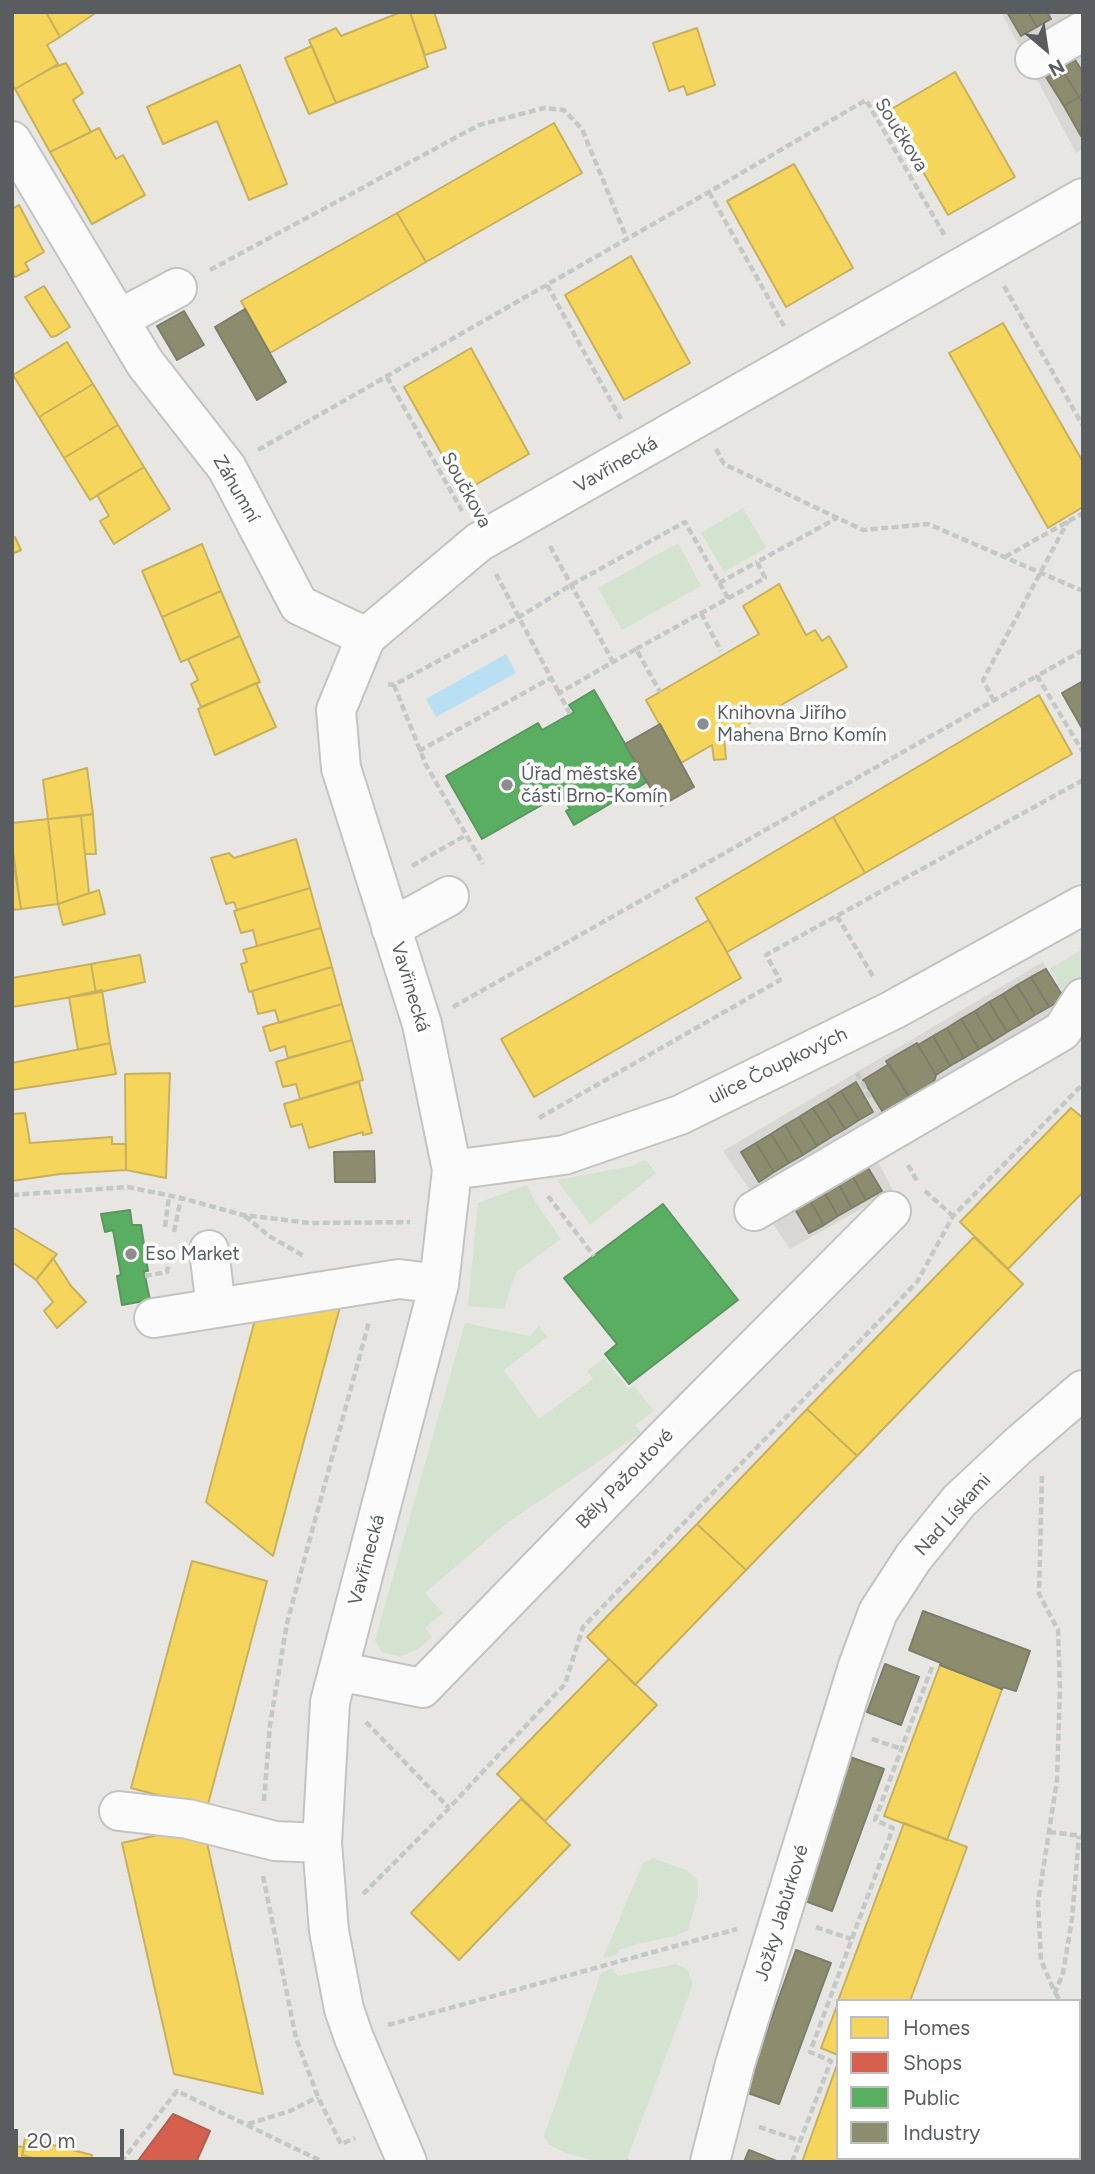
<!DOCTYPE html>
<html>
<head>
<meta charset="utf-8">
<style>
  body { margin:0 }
  #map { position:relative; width:1095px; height:2174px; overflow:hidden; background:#e8e6e3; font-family:Figtree,sans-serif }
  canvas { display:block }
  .frame { position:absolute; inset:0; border:14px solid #595d60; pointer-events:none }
  .legend { position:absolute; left:836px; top:1999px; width:245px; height:161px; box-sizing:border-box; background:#fff; border:2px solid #bdbebf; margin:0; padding:9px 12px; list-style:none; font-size:21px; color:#595d60 }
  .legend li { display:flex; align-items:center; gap:14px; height:35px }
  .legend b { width:35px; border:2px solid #bdbebf }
  .north { position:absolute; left:1011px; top:14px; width:70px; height:70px; -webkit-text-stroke:5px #fff; paint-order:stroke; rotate:151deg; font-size:19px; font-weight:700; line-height:28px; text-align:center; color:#595d60 }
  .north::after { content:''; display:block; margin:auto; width:24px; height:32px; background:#595d60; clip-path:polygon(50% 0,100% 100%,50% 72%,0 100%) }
  .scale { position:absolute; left:14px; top:2129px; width:110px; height:32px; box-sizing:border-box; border:4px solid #595d60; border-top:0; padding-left:9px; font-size:21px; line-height:24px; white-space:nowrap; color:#595d60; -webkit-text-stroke:5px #fff; paint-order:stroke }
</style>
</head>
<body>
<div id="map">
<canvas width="1095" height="2174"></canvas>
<div class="frame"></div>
<ul class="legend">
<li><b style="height:19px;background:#f6d55c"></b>Homes</li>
<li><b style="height:19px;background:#d6604d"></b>Shops</li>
<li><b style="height:19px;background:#5aae61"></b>Public</li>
<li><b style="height:19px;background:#8c8c6e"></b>Industry</li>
</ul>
<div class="north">N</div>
<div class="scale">20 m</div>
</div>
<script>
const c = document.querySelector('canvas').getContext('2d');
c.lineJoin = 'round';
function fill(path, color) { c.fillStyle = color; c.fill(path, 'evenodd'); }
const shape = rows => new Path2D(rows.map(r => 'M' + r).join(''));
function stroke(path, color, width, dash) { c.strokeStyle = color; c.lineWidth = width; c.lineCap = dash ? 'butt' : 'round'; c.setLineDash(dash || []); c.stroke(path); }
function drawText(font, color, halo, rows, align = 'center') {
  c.font = font + ' Figtree,sans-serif'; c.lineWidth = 7; c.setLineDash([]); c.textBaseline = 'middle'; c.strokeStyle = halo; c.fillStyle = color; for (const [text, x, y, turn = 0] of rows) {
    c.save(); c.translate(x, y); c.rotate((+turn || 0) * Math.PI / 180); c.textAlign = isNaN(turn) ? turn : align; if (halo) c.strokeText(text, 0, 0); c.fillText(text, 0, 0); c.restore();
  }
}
fill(shape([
  [1001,12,1083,12,1083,149,1076,153],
  [1043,962,1080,1025,872,1150,893,1191,790,1249,723,1151]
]), '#d9d7d4');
fill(shape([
  [743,508,766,548,724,572,701,533],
  [678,543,701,586,622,630,598,588],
  [1083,949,1083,978,1075,989,1065,996,1049,969],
  [645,1159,656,1173,590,1225,557,1180,632,1166],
  [527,1185,536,1203,561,1239,516,1272,504,1309,468,1306,478,1203],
  [465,1323,530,1336,539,1326,547,1337,504,1370,539,1419,593,1379,587,1371,604,1358,628,1389,634,1386,654,1411,635,1425,641,1433,508,1522,425,1593,443,1613,425,1628,432,1637,418,1649,400,1657,382,1652,375,1640],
  [653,1858,686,1870,698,1880,698,1895,688,1930,676,1936,636,1944,619,1950,617,1955,603,1958,643,1863],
  [676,1964,687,1969,693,1984,626,2162,599,2162,566,2153,549,2145,544,2136,598,1983,599,1975,612,1968,618,1976]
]), '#d3e3cf');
fill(shape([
  [506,654,516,673,436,717,426,699]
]), '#b8dff2');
const homes = shape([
  [12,12,46,12,60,37,47,45,58,64,15,89,12,84,12,12],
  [46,12,97,12,60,37,46,12],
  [401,12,410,12,428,67,336,103,309,40,336,28,341,36,401,12],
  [410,12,434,12,446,48,425,55,410,12],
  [697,28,715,85,687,95,684,86,669,91,653,43,697,28],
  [312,46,336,103,309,114,285,58,312,46],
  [66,63,83,93,73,100,91,132,50,152,15,89,52,68,66,63],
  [240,65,287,184,249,200,217,121,163,144,147,107,240,65],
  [955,72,1015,177,948,215,888,111,955,72],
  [554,123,582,173,426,262,397,213,554,123],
  [99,128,116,159,123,155,145,195,92,224,50,152,99,128],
  [794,164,853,268,786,307,727,201,794,164],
  [19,205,44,252,25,263,29,270,15,277,12,272,12,209,19,205],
  [397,213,426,262,270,353,241,301,397,213],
  [631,256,690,363,624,400,565,295,631,256],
  [44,286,70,327,56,336,51,337,25,297,44,286],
  [1003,323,1083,462,1083,507,1048,528,949,353,1003,323],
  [67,342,93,384,39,417,13,375,67,342],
  [471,348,529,454,463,492,404,387,471,348],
  [93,384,118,425,64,458,39,417,93,384],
  [118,425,144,467,90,500,64,458,118,425],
  [144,467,170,509,114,544,100,521,109,516,97,495,144,467],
  [15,537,21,550,12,554,12,539,15,537],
  [202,544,221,591,162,617,142,571,202,544],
  [779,584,806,635,815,630,822,641,829,636,847,667,724,738,726,759,714,760,712,745,681,763,646,700,759,634,743,606,779,584],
  [221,591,240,636,181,662,162,617,221,591],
  [240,636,260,682,201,707,191,684,198,680,188,659,240,636],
  [256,683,276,727,215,755,198,709,256,683],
  [1039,695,1072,754,865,873,833,817,1039,695],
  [87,768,93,814,48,819,43,780,87,768],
  [93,814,96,854,85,854,81,816,93,814],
  [81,816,89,893,58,904,48,819,81,816],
  [833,817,865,873,727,952,696,898,833,817],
  [48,819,58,904,21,909,12,845,12,823,48,819],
  [296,839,310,888,237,910,234,902,226,904,211,858,229,853,234,858,296,839],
  [12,871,15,871,21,909,12,910,12,871],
  [310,888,321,928,257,946,253,930,241,933,234,911,310,888],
  [99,890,105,914,63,925,58,904,99,890],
  [709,920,741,978,534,1097,501,1039,709,920],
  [321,928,332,967,249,992,241,964,247,962,243,950,321,928],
  [140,955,145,982,96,993,91,964,140,955],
  [91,964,96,993,12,1007,12,978,91,964],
  [332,967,342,1004,279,1023,275,1010,258,1014,252,991,332,967],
  [102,990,110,1043,78,1050,69,997,102,990],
  [342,1004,352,1040,288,1058,285,1046,270,1051,263,1027,342,1004],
  [352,1040,363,1080,300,1099,296,1084,283,1087,276,1062,352,1040],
  [110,1043,116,1074,12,1090,12,1063,110,1043],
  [170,1073,166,1178,126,1170,125,1074,170,1073],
  [359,1082,372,1133,363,1135,363,1132,309,1148,302,1124,291,1127,284,1104,359,1082],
  [1071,1108,1083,1118,1083,1192,1008,1269,960,1222,1071,1108],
  [25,1113,30,1143,112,1137,112,1144,126,1144,126,1170,60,1174,12,1181,12,1114,25,1113],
  [12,1227,57,1254,36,1280,12,1262,12,1227],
  [974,1237,1023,1284,857,1456,807,1409,974,1237],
  [53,1258,71,1286,86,1302,57,1328,44,1311,53,1302,36,1280,53,1258],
  [341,1303,273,1556,206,1502,256,1316,341,1303],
  [807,1409,857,1456,746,1570,697,1524,807,1409],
  [697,1524,746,1570,635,1685,587,1637,697,1524],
  [192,1561,267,1581,207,1808,131,1788,192,1561],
  [609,1659,657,1705,545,1821,497,1774,609,1659],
  [940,1665,1002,1689,947,1840,884,1816,940,1665],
  [521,1799,570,1845,459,1960,411,1913,521,1799],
  [904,1823,967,1847,910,2001,838,2001,904,1823],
  [203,1825,263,2094,174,2074,122,1843,203,1825],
  [838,2003,838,2055,821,2048,838,2003],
  [838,2062,838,2158,875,2158,874,2162,802,2162,838,2062],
  [25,2138,92,2155,90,2162,45,2162,22,2155,25,2138],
  [12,2146,24,2147,21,2162,12,2162,12,2146]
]);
fill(homes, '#f6d55c');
stroke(homes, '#c7b15d', 2);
const shops = shape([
  [173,2114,210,2131,197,2160,201,2162,137,2162,173,2114]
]);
fill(shops, '#d6604d');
stroke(shops, '#b05f53', 2);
const public = shape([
  [594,690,647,782,574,825,566,811,570,809,561,794,482,839,446,776,538,723,542,730,574,712,569,705,594,690],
  [663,1204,738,1300,629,1384,605,1354,617,1344,564,1278,663,1204],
  [130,1210,132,1225,141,1225,148,1271,144,1271,150,1300,122,1305,117,1276,121,1275,113,1230,105,1232,101,1214,130,1210]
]);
fill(public, '#5aae61');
stroke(public, '#5a9661', 2);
const industry = shape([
  [1007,12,1028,12,1037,27,1021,36,1007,12],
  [1028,12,1047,12,1051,19,1037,27,1028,12],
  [1075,60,1083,72,1083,95,1079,97,1061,68,1075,60],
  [1061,68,1079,97,1064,106,1046,77,1061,68],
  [1079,97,1083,103,1081,136,1064,106,1079,97],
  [245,309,286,382,257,400,215,327,245,309],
  [184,311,204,345,177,360,157,326,184,311],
  [1083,681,1083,730,1062,693,1083,681],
  [660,724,694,787,661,806,625,744,660,724],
  [1046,969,1064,998,1049,1007,1031,977,1046,969],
  [1031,977,1049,1007,1035,1015,1017,985,1031,977],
  [1017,985,1035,1015,1021,1024,1003,994,1017,985],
  [1003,994,1021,1024,1007,1032,989,1002,1003,994],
  [989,1002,1007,1032,993,1041,975,1011,989,1002],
  [975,1011,993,1041,979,1049,961,1019,975,1011],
  [961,1019,979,1049,964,1058,947,1028,961,1019],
  [947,1028,964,1058,950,1066,933,1036,947,1028],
  [933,1036,950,1066,936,1075,918,1045,933,1036],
  [917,1043,936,1075,933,1086,910,1098,886,1061,917,1043],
  [889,1064,910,1098,884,1114,863,1080,889,1064],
  [856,1082,873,1112,859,1120,841,1091,856,1082],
  [841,1091,859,1120,845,1129,827,1100,841,1091],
  [827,1100,845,1129,831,1137,813,1108,827,1100],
  [813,1108,831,1137,817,1146,799,1117,813,1108],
  [799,1117,817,1146,803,1155,785,1125,799,1117],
  [785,1125,803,1155,789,1163,771,1134,785,1125],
  [771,1134,789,1163,774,1172,756,1143,771,1134],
  [756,1143,774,1172,759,1182,741,1152,756,1143],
  [374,1151,375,1182,335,1182,334,1152,374,1151],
  [864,1161,882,1191,866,1200,849,1170,864,1161],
  [849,1170,866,1200,852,1208,835,1178,849,1170],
  [835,1178,852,1208,838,1216,821,1187,835,1178],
  [821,1187,838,1216,824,1225,807,1195,821,1187],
  [807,1195,824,1225,809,1233,792,1204,807,1195],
  [923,1611,1030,1651,1016,1691,1003,1687,1002,1689,940,1665,941,1663,909,1650,923,1611],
  [885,1664,919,1677,901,1725,867,1712,885,1664],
  [850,1757,884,1769,832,1911,797,1898,850,1757],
  [796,1950,831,1963,779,2104,745,2092,796,1950],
  [749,2150,779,2162,744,2162,749,2150]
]);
fill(industry, '#8c8c6e');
stroke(industry, '#7d7e6a', 2);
const minor = shape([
  [1035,59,1083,31],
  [12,141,145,363,227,468,299,605,366,637],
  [119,319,177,288],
  [391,928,449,896],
  [452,1170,564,1155,680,1115,893,1010,1083,905],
  [754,1211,1062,1031,1083,998],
  [209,1250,216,1308],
  [154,1318,399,1279,439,1284],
  [338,1671,422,1688,673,1430,891,1211],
  [119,1811,188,1819,275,1841,322,1843],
  [407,2162,354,2038,344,2009,329,1931,322,1843,330,1702,439,1284,452,1170,422,1024,341,768,336,710,366,637,479,542,1083,198],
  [710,2162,735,2064,858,1666,878,1612,913,1558,959,1501,1019,1445,1083,1390],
  [1067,2162,1067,2158]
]);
stroke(minor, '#c4c3c4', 42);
stroke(shape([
  [709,192,784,326],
  [210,270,479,125,544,108,564,110,582,129,627,239],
  [547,285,621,419],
  [1004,286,1083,426],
  [387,377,462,511],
  [716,449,724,464,863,530,928,524,1083,591],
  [258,450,709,192,866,100,945,236],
  [550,546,613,662],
  [1005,557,1083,513],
  [496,574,559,693],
  [719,583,757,562],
  [701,613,721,651],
  [636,649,765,578,757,562,837,518],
  [1083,650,1037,676,1083,752],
  [388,684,394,685,519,617,571,585,685,522,728,598],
  [394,685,426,765,483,864],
  [994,701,983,680,1068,521],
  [570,714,559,693,636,649,660,692],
  [419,751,551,678],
  [412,866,466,835],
  [837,916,874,978],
  [453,1007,1037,676],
  [857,1073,871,1099],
  [539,1118,780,980,766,955,1083,780],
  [908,1165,917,1181],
  [925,1191,953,1216],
  [12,1195,128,1187,181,1198,243,1215,310,1223,410,1222],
  [548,1196,594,1256],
  [245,1216,269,1236,304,1256],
  [165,1227,169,1196],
  [174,1232,181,1198],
  [145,1276,167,1272,170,1257],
  [1042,1476,1039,1594,1058,1630,1060,1689,1057,1780,1038,1902,1041,1960,1055,1993,1063,1973,1072,1919,1079,1836],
  [366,1722,449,1808],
  [872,1739,902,1749],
  [264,1801,270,1725,287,1623,369,1322],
  [1049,1832,1083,1836],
  [263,1876,296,2038,318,2097,341,2144,355,2138],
  [363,1894,449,1808,565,1684,583,1627,917,1282,953,1216,1083,1084],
  [816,1927,851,1939],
  [1055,1993,1061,2001],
  [1079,2008,1083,2007],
  [388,2025,737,1929],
  [248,2124,290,2111,318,2097],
  [759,2127,801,2141],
  [626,2160,628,2162],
  [121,2162,177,2091,323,2162],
  [792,2162,831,2061,810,2052,893,1828,875,1820,932,1667]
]), '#c5c9c6', 4.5, [7, 3.5]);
stroke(minor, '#fcfbfb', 38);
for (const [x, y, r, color] of [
  [703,724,7,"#8b8d8e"],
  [507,785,7,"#8b8d8e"],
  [131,1254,7,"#8b8d8e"]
]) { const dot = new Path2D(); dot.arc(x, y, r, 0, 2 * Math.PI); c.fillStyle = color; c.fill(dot); stroke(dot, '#fff', 2.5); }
drawText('19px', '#595d60', '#fff', [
  ["Součkova",901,135,58],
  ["Vavřinecká",616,465,-30],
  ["Záhumní",236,489,60],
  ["Součkova",466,490,61],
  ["Vavřinecká",410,987,73],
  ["ulice Čoupkových",778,1066,-26],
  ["Běly Pažoutové",625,1479,-46],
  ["Nad Lískami",953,1515,-48],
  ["Vavřinecká",367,1560,-75],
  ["Jožky Jabůrkové",782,1913,-73]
]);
drawText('19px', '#595d60', '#fff', [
  ["Knihovna Jiřího",717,713],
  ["Mahena Brno Komín",717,735],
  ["Úřad městské",521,774],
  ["části Brno-Komín",521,796],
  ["Eso Market",145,1254]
], 'left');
</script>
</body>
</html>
